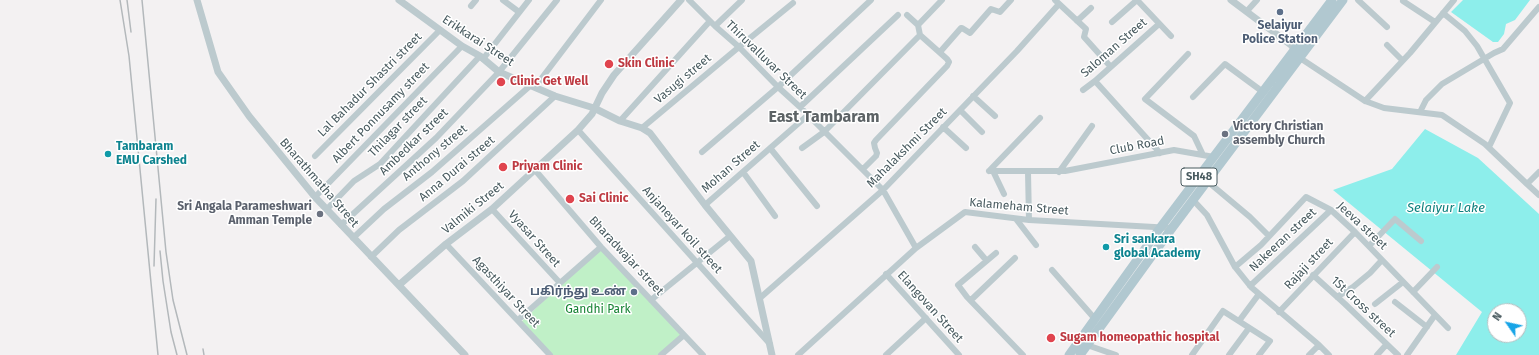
<!DOCTYPE html>
<html>
<head>
<meta charset="utf-8">
<style>
  body { margin:0 }
  #map { position:relative; width:1539px; height:355px; overflow:hidden; background:#f3f1f2; font-family:"Fira Sans",sans-serif }
  canvas { display:block }
  .north { position:absolute; left:1487px; top:303px; width:40px; height:40px; box-sizing:border-box; background:#fff; border:1px solid #b6bdbf; border-radius:50%; rotate:304deg; font-size:11px; font-weight:700; line-height:16px; text-align:center; color:#485a5f }
  .north::after { content:''; display:block; margin:auto; width:14px; height:18px; background:#17a4e7; clip-path:polygon(50% 0,100% 100%,50% 72%,0 100%) }
</style>
</head>
<body>
<div id="map">
<canvas width="1539" height="355"></canvas>
<div class="north">N</div>
</div>
<script>
const c = document.querySelector('canvas').getContext('2d');
c.lineJoin = 'round';
function fill(path, color) { c.fillStyle = color; c.fill(path, 'evenodd'); }
const shape = rows => new Path2D(rows.map(r => 'M' + r).join(''));
function stroke(path, color, width, dash) { c.strokeStyle = color; c.lineWidth = width; c.lineCap = dash ? 'butt' : 'round'; c.setLineDash(dash || []); c.stroke(path); }
function drawText(font, color, halo, rows, align = 'center') {
  c.font = font + ' "Fira Sans","Noto Sans Tamil",sans-serif'; c.lineWidth = 3; c.setLineDash([]); c.textBaseline = 'middle'; c.strokeStyle = halo; c.fillStyle = color; for (const [text, x, y, turn = 0] of rows) {
    c.save(); c.translate(x, y); c.rotate((+turn || 0) * Math.PI / 180); c.textAlign = isNaN(turn) ? turn : align; if (halo) c.strokeText(text, 0, 0); c.fillText(text, 0, 0); c.restore();
  }
}
fill(shape([
  [600,248,684,335,662,355,550,355,520,323]
]), '#c0f0c7');
fill(shape([
  [1463,0,1530,0,1515,20,1506,24,1504,34,1498,42,1493,42,1451,12],
  [1425,129,1478,158,1539,214,1539,355,1456,355,1482,312,1333,190,1392,169],
  [1495,311,1519,311,1519,335,1495,335]
]), '#8deeeb');
stroke(shape([
  [503,0,519,12],
  [689,0,715,26,739,47,778,87,800,107,883,190,916,248],
  [1055,0,1086,29,1084,37,1110,66],
  [1137,0,1171,36],
  [1358,0,1387,27],
  [1403,1,1435,22],
  [471,6,476,0],
  [1247,11,1257,0],
  [1443,13,1465,31,1477,46,1510,103,1489,147],
  [907,15,918,25],
  [1077,21,1091,8],
  [1112,22,1137,0],
  [715,26,742,0],
  [1387,45,1402,60],
  [940,52,961,28,962,28,970,33,991,9,1000,12,1011,0],
  [1188,54,1145,99,1194,136,1203,155],
  [1300,58,1365,101,1384,108,1442,115,1485,144,1527,184,1539,172],
  [483,59,529,0],
  [1095,81,1160,153],
  [535,87,601,0],
  [1083,90,1095,81,1159,24],
  [973,96,995,116],
  [1193,97,1225,64,1263,92],
  [1365,101,1410,53,1454,0],
  [800,107,898,15],
  [960,110,982,132],
  [1420,112,1426,100,1442,84,1494,53,1503,49,1539,7],
  [620,121,710,21],
  [943,127,966,148],
  [642,128,739,47,793,3],
  [578,130,770,344],
  [770,148,817,206],
  [802,148,824,132,920,35,918,25,942,0],
  [702,152,778,87,871,0],
  [315,156,440,30],
  [863,169,876,156,877,153,875,148,874,143,876,140,947,66,949,62,947,59,920,35],
  [535,170,601,247,703,355],
  [989,171,1065,171,1174,150,1214,157],
  [989,171,1040,118],
  [993,171,1004,194],
  [743,172,775,216],
  [1028,172,1029,220],
  [1059,172,1092,126],
  [1207,181,1250,217,1269,236],
  [1527,184,1539,195],
  [315,197,462,46],
  [1193,200,1207,215,1235,267,1251,287,1319,345,1309,355],
  [705,205,808,115],
  [327,209,354,181,380,164,480,56],
  [492,209,560,283],
  [1016,219,1036,245],
  [341,225,436,138,499,72,557,0],
  [353,238,384,209,432,172,531,85],
  [446,244,550,355],
  [1369,246,1395,219,1421,241],
  [975,247,986,260],
  [996,253,958,285,967,297,1023,355],
  [371,257,399,230,463,181,555,96],
  [1235,267,1261,245,1306,197,1331,210,1355,232,1448,328],
  [1052,270,1095,319],
  [886,274,959,355],
  [1313,275,1345,304,1398,355],
  [1250,286,1331,210],
  [1413,292,1437,267],
  [1337,297,1353,287,1370,273,1382,260],
  [760,298,883,190,1017,51,1059,4],
  [651,300,730,236],
  [971,300,1015,258],
  [1395,302,1427,327],
  [1375,304,1403,282],
  [1279,312,1355,232],
  [518,320,601,247],
  [1239,321,1259,294],
  [1084,344,1116,355],
  [1319,345,1329,355],
  [661,355,684,335],
  [798,355,916,248,965,212,1029,220,1172,228],
  [886,355,926,318],
  [1192,355,1223,311,1270,341,1259,355],
  [1229,355,1249,328],
  [1377,355,1386,345],
  [1407,355,1435,315]
]), '#bccace', 6);
stroke(shape([
  [197,0,218,72,249,116,315,197,465,355],
  [399,0,462,46,480,56,499,72,555,96,594,108,620,121,642,128,650,133,705,205,751,261,772,355],
  [1231,0,1291,45,1297,52],
  [399,285,446,244,492,209,578,130,592,114,602,93,614,75,681,0]
]), '#bccace', 7);
stroke(shape([
  [1069,355,1160,228,1332,0],
  [1080,355,1172,228,1343,0]
]), '#b1c8d0', 9);
stroke(shape([
  [120,0,129,56,158,355],
  [127,0,131,32],
  [142,0,166,252,173,300,187,355],
  [160,251,163,281,171,332,177,355],
  [154,266,156,199],
  [203,349,204,355]
]), '#b3b8bb', 1.5);
for (const [x, y, r, color] of [
  [1280,12,4,"#5c6f8a"],
  [609,64,5,"#e0444e"],
  [501,82,5,"#e0444e"],
  [1225,134,4,"#6b7280"],
  [108,154,4,"#0f9aa8"],
  [503,167,5,"#e0444e"],
  [570,199,5,"#e0444e"],
  [320,214,4,"#6b7280"],
  [1106,247,4,"#0f9aa8"],
  [634,292,4,"#5c6f8a"],
  [1051,338,5,"#e0444e"]
]) { const dot = new Path2D(); dot.arc(x, y, r, 0, 2 * Math.PI); c.fillStyle = color; c.fill(dot); stroke(dot, '#fff', 1.5); }
for (const [x, y, w] of [
  [1199,177,36]
]) { const box = new Path2D(); box.roundRect(x - w / 2, y - 9, w, 18, 3); c.fillStyle = '#fff'; c.fill(box); stroke(box, '#485a5f', 1); }
drawText('bold 11px', '#485a5f', null, [
  ["SH48",1199,177]
]);
drawText('bold 12px', '#4e5e75', '#fff', [
  ["Selaiyur",1280,26],
  ["Police Station",1280,40],
  ["பகிர்ந்து உண்",626,292,"right"]
]);
drawText('12px', '#485a5f', '#fff', [
  ["Erikkarai Street",478,41,33],
  ["Saloman Street",1114,48,-41],
  ["Thiruvalluvar Street",766,60,44],
  ["Vasugi street",683,79,-40],
  ["Lal Bahadur Shastri street",370,85,-45],
  ["Albert Ponnusamy street",381,113,-46],
  ["Thilagar street",398,127,-46],
  ["Ambedkar street",414,142,-44],
  ["Club Road",1137,146,-11],
  ["Mahalakshmi Street",907,148,-45],
  ["Anthony street",435,153,-40],
  ["Mohan Street",731,167,-41],
  ["Anna Durai street",457,169,-40],
  ["Bharathmatha Street",319,183,49],
  ["Kalameham Street",1019,207,5],
  ["Valmiki Street",473,208,-39],
  ["Jeeva street",1362,226,43],
  ["Anjaneyar koil street",682,230,48],
  ["Vyasar Street",534,239,48],
  ["Nakeeran street",1283,240,-43],
  ["Bharadwajar street",626,256,47],
  ["Rajaji street",1309,264,-47],
  ["Agasthiyar Street",506,292,47],
  ["Elangovan Street",930,307,48],
  ["1St Cross street",1363,307,43]
]);
drawText('bold 12px', '#be3a42', '#fff', [
  ["Skin Clinic",618,64],
  ["Clinic Get Well",510,82],
  ["Priyam Clinic",512,167],
  ["Sai Clinic",579,199],
  ["Sugam homeopathic hospital",1060,338]
], 'left');
drawText('bold 12px', '#5b616d', '#fff', [
  ["Victory Christian",1233,127],
  ["assembly Church",1233,141],
  ["Sri Angala Parameshwari",312,207,"right"],
  ["Amman Temple",312,221,"right"]
], 'left');
drawText('bold 12px', '#0d838f', '#fff', [
  ["Tambaram",116,147],
  ["EMU Carshed",116,161],
  ["Sri sankara",1114,240],
  ["global Academy",1114,254]
], 'left');
drawText('12px', '#168333', '#fff', [
  ["Gandhi Park",598,310]
]);
drawText('italic 13px', '#0d807d', '#fff', [
  ["Selaiyur Lake",1446,208]
]);
drawText('bold 16px', '#5d6366', '#fff', [
  ["East Tambaram",824,118]
]);
</script>
</body>
</html>
